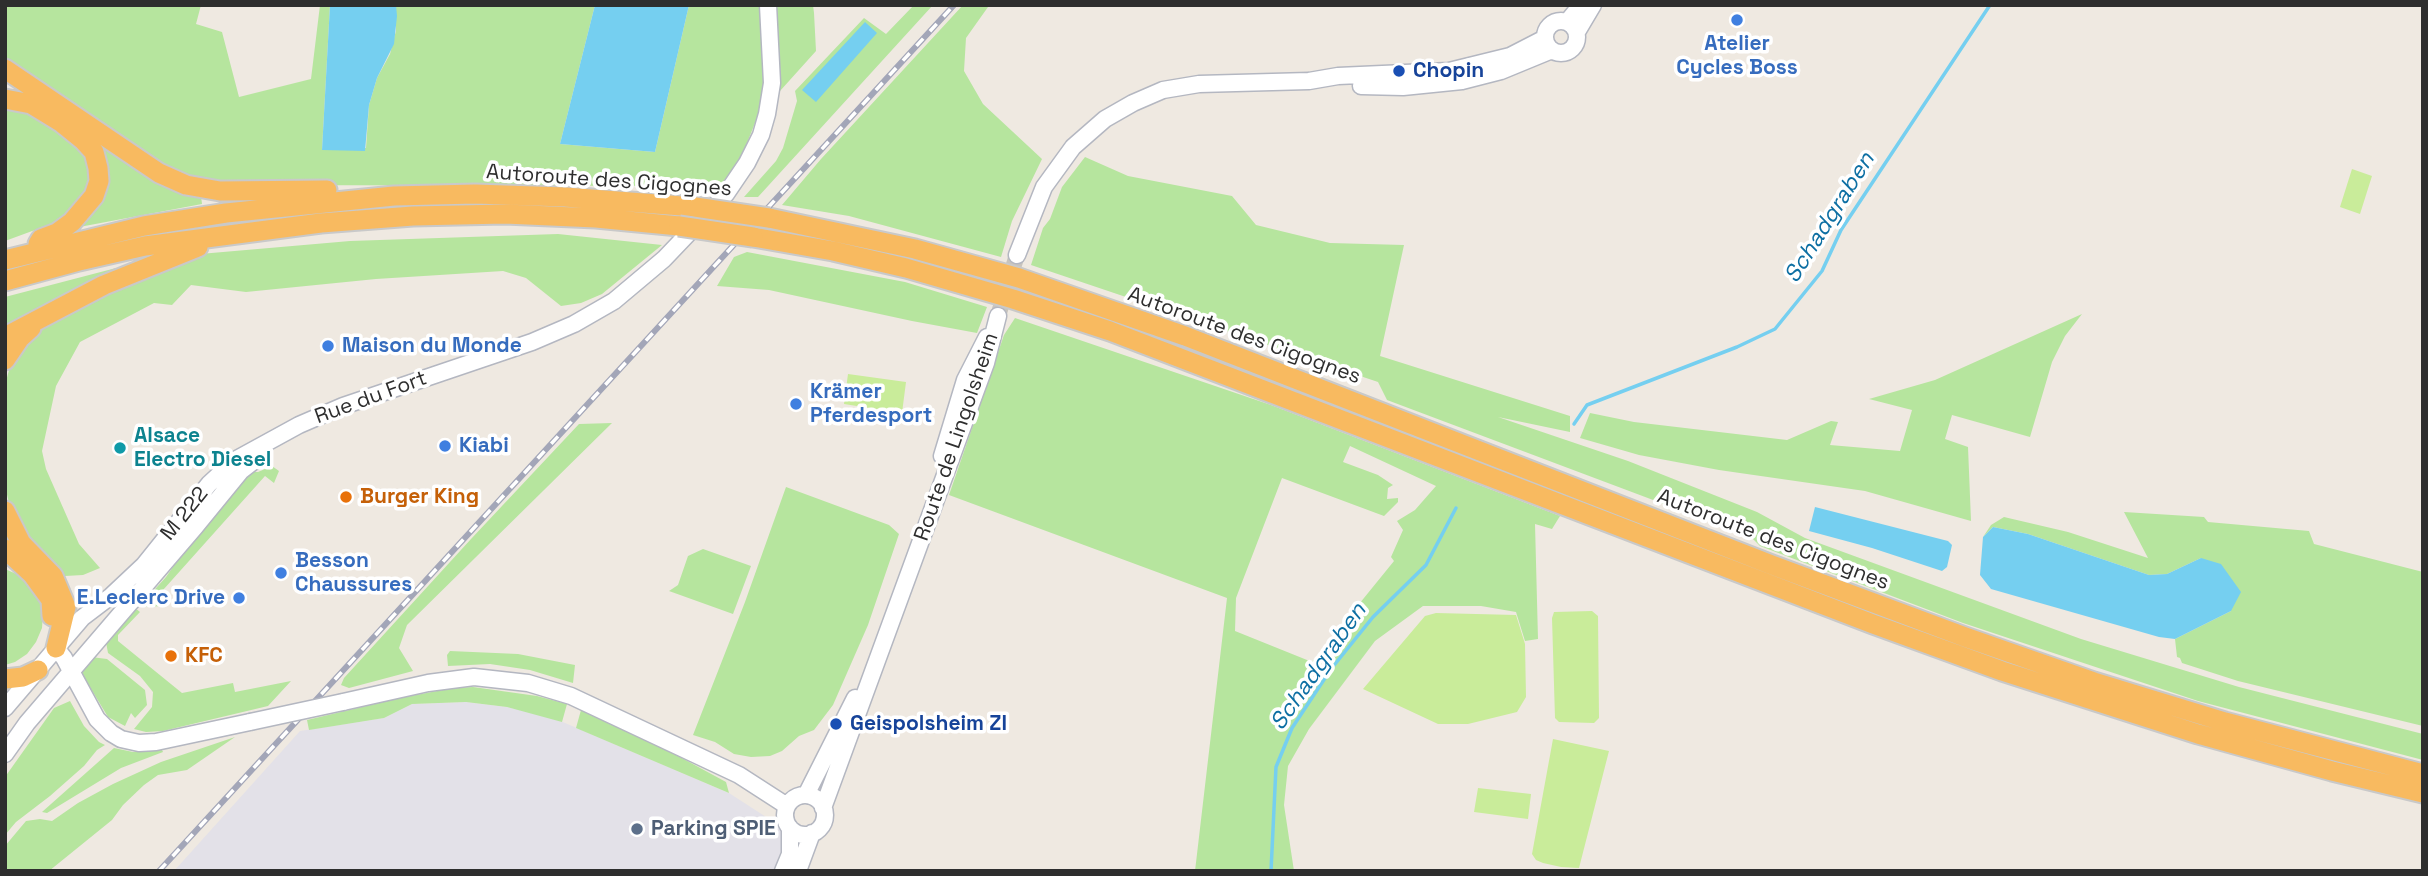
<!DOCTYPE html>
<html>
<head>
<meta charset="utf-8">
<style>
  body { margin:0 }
  #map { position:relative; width:2428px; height:876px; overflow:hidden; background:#efe9e1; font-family:"Space Grotesk",sans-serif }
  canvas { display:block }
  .frame { position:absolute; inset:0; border:7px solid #2e2e2e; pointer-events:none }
</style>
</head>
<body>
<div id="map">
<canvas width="2428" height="876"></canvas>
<div class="frame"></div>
</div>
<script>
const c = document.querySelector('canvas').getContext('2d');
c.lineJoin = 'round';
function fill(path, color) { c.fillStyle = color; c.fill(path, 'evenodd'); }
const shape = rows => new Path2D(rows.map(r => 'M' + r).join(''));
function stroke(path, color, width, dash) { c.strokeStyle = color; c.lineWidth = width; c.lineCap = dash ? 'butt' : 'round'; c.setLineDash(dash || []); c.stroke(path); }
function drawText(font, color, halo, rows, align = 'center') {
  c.font = font + ' "Space Grotesk",sans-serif'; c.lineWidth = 7; c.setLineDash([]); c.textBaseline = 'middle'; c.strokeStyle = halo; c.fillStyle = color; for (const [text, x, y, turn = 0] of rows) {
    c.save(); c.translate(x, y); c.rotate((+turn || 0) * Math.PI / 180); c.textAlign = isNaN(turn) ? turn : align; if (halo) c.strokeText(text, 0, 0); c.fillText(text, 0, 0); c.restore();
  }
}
fill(shape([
  [466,702,507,707,551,717,729,793,814,848,805,871,174,871,300,731,384,718,412,704]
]), '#e3e1e8');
fill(shape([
  [5,5,201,5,196,24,222,32,239,97,311,79,320,5,330,5,322,150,366,148,369,105,377,78,390,54,396,31,396,5,595,5,560,144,655,152,689,5,761,5,764,83,761,108,741,158,720,186,226,185,189,177,150,160,5,58],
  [775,5,813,5,814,13,816,51,780,91,776,87],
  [914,5,933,5,758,197,744,197,776,161,783,148,797,101,795,91,864,18,886,34],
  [963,5,1001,5,988,7,966,38,964,71,983,104,1042,159,1012,221,1001,257,849,216,782,205,821,159],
  [5,105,34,114,83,151,91,172,86,192,72,211,54,223,5,241],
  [90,139,201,196,202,204,74,228,94,204],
  [1085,157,1128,176,1232,196,1256,225,1330,243,1404,245,1380,356,1570,416,1570,432,1498,417,1628,461,1757,512,1805,538,2081,639,2239,687,2423,734,2423,760,2198,701,1963,623,1760,546,1746,532,1729,526,1725,527,1387,400,1378,382,1031,265,1043,228,1050,219,1062,187],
  [558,234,662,245,602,294,581,303,561,306,526,278,503,271,376,279,246,292,191,285,172,305,154,303,80,342,56,386,42,451,46,469,79,544,100,568,83,575,65,576,54,570,23,539,9,503,5,486,5,385,12,359,41,326,160,269,200,254,350,241],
  [747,252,905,282,987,307,977,333,912,321,769,290,717,286,734,257],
  [116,268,119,272,15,321,5,328,5,297],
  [2082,314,2065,336,2052,362,2030,437,1952,415,1945,439,1968,447,1971,521,1865,491,1719,470,1639,455,1580,438,1590,413,1634,422,1787,440,1831,421,1838,422,1830,445,1900,451,1912,410,1869,399,1935,380],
  [1015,318,1271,405,1560,516,1552,529,1535,524,1538,639,1525,641,1516,612,1481,606,1423,606,1375,641,1309,729,1288,766,1284,805,1294,871,1195,871,1227,598,949,495,1004,335],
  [1350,446,1436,486,1415,510,1397,521,1403,530,1391,557,1394,561,1312,662,1235,631,1236,598,1282,478,1384,516,1398,502,1398,498,1387,499,1388,488,1393,485,1378,475,1343,462],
  [612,423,407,625,399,648,413,671,349,688,341,685,344,678,471,539,579,424],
  [272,466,279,471,274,483,265,476,155,599,162,606,144,607,147,598,166,577,197,532,234,487,252,472,258,472],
  [786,487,889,525,899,534,868,625,833,705,814,730,799,736,782,751,770,756,751,757,734,754,715,742,693,735,745,602],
  [2124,512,2204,517,2208,522,2309,531,2314,544,2423,572,2423,726,2238,681,2182,663,2180,658,2177,657,2175,639,2231,611,2201,558,2167,574,2149,575,2028,534,1993,527,1983,537,1991,525,2004,517,2068,532,2148,558],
  [703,549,751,566,733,614,669,591,678,585,688,556],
  [5,569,21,576,40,599,43,613,42,628,36,642,27,654,15,662,5,665],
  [134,607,140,612,118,635,118,641,182,693,233,683,235,692,291,681,268,706,163,731,146,732,134,729,152,707,153,692,140,676,108,653,106,642],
  [450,651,518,654,575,665,573,683,530,670,490,664,448,666,447,655],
  [91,657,107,659,145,690,147,705,135,718,131,713,125,726,108,717,82,674,80,670],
  [473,687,537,696,567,704,562,722,507,707,466,702,412,704,384,718,309,730,307,720,400,698,453,688],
  [70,701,84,726,99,742,105,745,97,750,84,766,50,796,16,822,5,835,5,777,54,708],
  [581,710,656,744,726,782,729,793,576,728],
  [235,737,187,770,158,775,144,785,123,805,112,820,49,871,5,871,5,846,26,821,40,819,52,821,78,803,113,784,161,762],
  [114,748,133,752,162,750,163,752,121,768,47,813,42,812]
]), '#b6e59e');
fill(shape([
  [2352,169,2372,176,2360,214,2340,207],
  [848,374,906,382,902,413,844,404],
  [1592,611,1598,616,1599,718,1594,723,1559,722,1555,718,1552,618,1554,612],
  [1436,613,1516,615,1525,644,1526,697,1517,712,1468,724,1438,724,1363,689,1425,616],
  [1553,739,1609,751,1579,868,1561,867,1543,863,1536,860,1532,854],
  [1478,788,1531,794,1528,819,1474,812]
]), '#c9ec9a');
fill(shape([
  [330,5,396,5,397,16,394,44,377,78,369,105,365,151,322,150],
  [595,5,689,5,655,152,560,144],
  [865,22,877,33,816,102,802,90],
  [1815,507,1948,541,1952,545,1947,567,1942,571,1872,548,1809,531],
  [1993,527,2028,534,2149,575,2167,574,2201,558,2221,564,2241,592,2231,611,2175,639,2159,637,1991,589,1980,575,1983,537]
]), '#75cff0');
stroke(shape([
  [1574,424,1587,405,1737,347,1775,329,1822,271,1841,230,1990,5],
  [1271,871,1276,767,1292,728,1331,669,1373,617,1426,565,1456,508]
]), '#75cff0', 3.5);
stroke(shape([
  [998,316,1017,255]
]), '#c8c4bd', 16, [16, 8]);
const secondary = shape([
  '1545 37a16 16 0 1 1 32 0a16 16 0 1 1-32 0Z',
  [1567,22,1581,5],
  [1577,32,1593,5],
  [1361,86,1403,87,1462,81,1501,71,1552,50],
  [1017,255,1044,187,1073,147,1105,119,1133,103,1163,90,1199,84,1309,81,1338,76,1449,71,1510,56,1545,38],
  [942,456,965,380,987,337],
  [56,648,64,658,97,719,111,733,121,739,139,743,156,742,250,722],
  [343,702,428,683,474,677,528,683,571,696,739,775,787,806],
  [5,708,82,618,111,596,144,565,209,484,235,460,299,425,343,406,532,342,574,324,614,301,664,259,726,194,747,163,761,135,767,114,772,83,768,5],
  [5,754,27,723,196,526,241,471,259,457],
  [806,795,855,698],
  '785 815a20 20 0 1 1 40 0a20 20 0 1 1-40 0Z',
  [823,808,986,363,998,316],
  [783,871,790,854,790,828],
  [798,871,812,833]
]);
const trunk = shape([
  [5,69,159,173,186,185,220,191,327,190],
  [5,99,31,104,62,123,83,140,94,152,98,168,99,181,94,196,72,222,57,233,41,239,38,244],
  [769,218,915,249,1019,278,1185,336,1772,565,1965,637,2094,682,2225,722,2423,774],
  [753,237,833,251,906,268,1013,299,1110,331,1873,624,2002,671,2198,734,2332,771,2423,793],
  [5,260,144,226,226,213,394,196,475,194,565,197,695,207],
  [5,281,79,261,145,246,321,223,413,216,505,214,596,218,679,226],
  [5,337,104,285,198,247],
  [5,360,20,338,31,328],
  [5,511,21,543,53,576,66,607,56,648],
  [5,549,32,574,51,600,52,616],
  [5,679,23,677,38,670]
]);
stroke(secondary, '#b4b7c1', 19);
stroke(trunk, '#c9c9c9', 23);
stroke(secondary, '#fff', 16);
stroke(trunk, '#f8ba60', 19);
const rail = shape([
  [159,871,954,5]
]);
stroke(rail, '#a3a6b8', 6);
stroke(rail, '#fff', 3.5, [10]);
const secondaryBridge = shape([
  [250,722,343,702]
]);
const trunkBridge = shape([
  [695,207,769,218],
  [679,226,753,237]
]);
stroke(secondaryBridge, '#b4b7c1', 19, []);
stroke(trunkBridge, '#c9c9c9', 23, []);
stroke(secondaryBridge, '#fff', 16);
stroke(trunkBridge, '#f8ba60', 19);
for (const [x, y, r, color] of [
  [1737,20,7,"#3f7fe0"],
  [1399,71,7,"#1a4fb4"],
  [328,346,7,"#3f7fe0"],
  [796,404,7,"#3f7fe0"],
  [445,446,7,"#3f7fe0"],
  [120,448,7,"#0f9aa8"],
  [346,497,7,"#e8710a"],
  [281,573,7,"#3f7fe0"],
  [239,598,7,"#3f7fe0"],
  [171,656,7,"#e8710a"],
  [836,724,7,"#1a4fb4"],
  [637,829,7,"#5c6f8a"]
]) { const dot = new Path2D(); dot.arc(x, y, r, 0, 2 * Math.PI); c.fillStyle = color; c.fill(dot); stroke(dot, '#fff', 2.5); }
drawText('bold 21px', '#366cbe', '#fff', [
  ["Atelier",1737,44,"center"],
  ["Cycles Boss",1737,68,"center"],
  ["Maison du Monde",342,346],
  ["Krämer",810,392],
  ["Pferdesport",810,416],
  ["Kiabi",459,446],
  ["Besson",295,561],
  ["Chaussures",295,585],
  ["E.Leclerc Drive",225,598,"right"]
], 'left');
drawText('bold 21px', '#164399', '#fff', [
  ["Chopin",1413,71],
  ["Geispolsheim ZI",850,724]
], 'left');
drawText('21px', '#2e2e2e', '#fff', [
  ["Autoroute des Cigognes",609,181,4],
  ["Autoroute des Cigognes",1244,336,20],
  ["Rue du Fort",371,398,-20],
  ["Route de Lingolsheim",957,437,-71],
  ["M 222",185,514,-51],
  ["Autoroute des Cigognes",1773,540,21]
]);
drawText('bold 21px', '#0d838f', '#fff', [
  ["Alsace",134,436],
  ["Electro Diesel",134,460]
], 'left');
drawText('bold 21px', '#c56008', '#fff', [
  ["Burger King",360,497],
  ["KFC",185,656]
], 'left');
drawText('bold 21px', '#4e5e75', '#fff', [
  ["Parking SPIE",651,829]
], 'left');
drawText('italic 23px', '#0d6fa3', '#fff', [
  ["Schadgraben",1830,218,-58],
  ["Schadgraben",1319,667,-55]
]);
</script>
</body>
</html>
